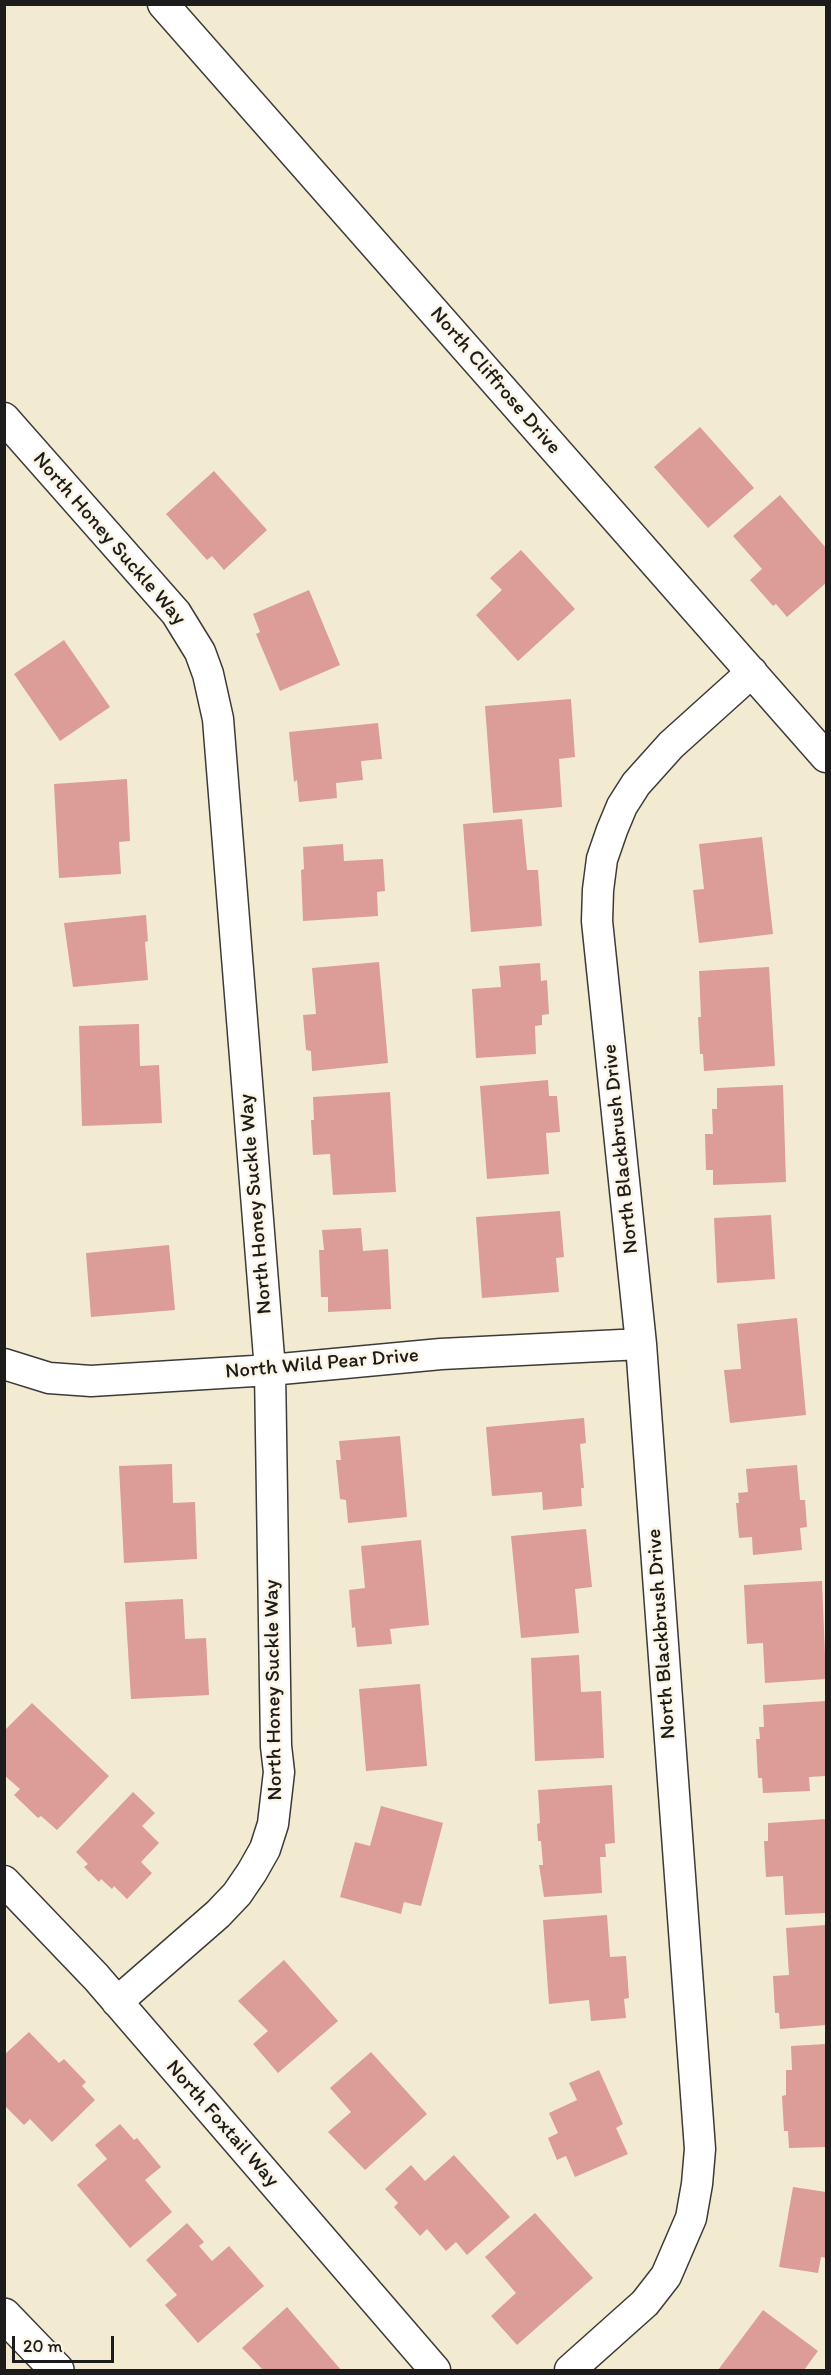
<!DOCTYPE html>
<html>
<head>
<meta charset="utf-8">
<style>
  body { margin:0 }
  #map { position:relative; width:831px; height:2375px; overflow:hidden; background:#f2ebd2; font-family:Itim,sans-serif }
  canvas { display:block }
  .frame { position:absolute; inset:0; border:6px solid #1c1c1c; pointer-events:none }
  .scale { position:absolute; left:12px; top:2336px; width:102px; height:27px; box-sizing:border-box; border:3px solid #1c1c1c; border-top:0; padding-left:8px; font-size:18px; line-height:21px; white-space:nowrap; color:#1c1c1c; -webkit-text-stroke:4px #fcf5e5; paint-order:stroke }
</style>
</head>
<body>
<div id="map">
<canvas width="831" height="2375"></canvas>
<div class="frame"></div>
<div class="scale">20 m</div>
</div>
<script>
const c = document.querySelector('canvas').getContext('2d');
c.lineJoin = 'round';
function fill(path, color) { c.fillStyle = color; c.fill(path, 'evenodd'); }
const shape = rows => new Path2D(rows.map(r => 'M' + r).join(''));
function stroke(path, color, width, dash) { c.strokeStyle = color; c.lineWidth = width; c.lineCap = dash ? 'butt' : 'round'; c.setLineDash(dash || []); c.stroke(path); }
function drawText(font, color, halo, rows, align = 'center') {
  c.font = font + ' Itim,sans-serif'; c.lineWidth = 5; c.setLineDash([]); c.textBaseline = 'middle'; c.strokeStyle = halo; c.fillStyle = color; for (const [text, x, y, turn = 0] of rows) {
    c.save(); c.translate(x, y); c.rotate((+turn || 0) * Math.PI / 180); c.textAlign = isNaN(turn) ? turn : align; if (halo) c.strokeText(text, 0, 0); c.fillText(text, 0, 0); c.restore();
  }
}
fill(shape([
  [700,427,754,488,708,528,654,467],
  [214,471,267,530,224,570,212,556,207,560,166,514],
  [780,495,826,548,826,583,787,617,776,604,773,606,750,580,762,569,733,536],
  [521,550,575,609,518,661,476,615,502,590,490,578],
  [309,590,340,665,280,691,256,634,260,632,253,614],
  [64,640,110,707,60,741,14,674],
  [571,699,575,757,559,759,562,807,493,813,485,706],
  [378,723,382,759,361,761,363,780,336,783,337,798,299,802,297,780,294,782,289,732],
  [127,779,130,841,119,842,121,874,59,878,54,784],
  [522,819,527,870,538,870,542,926,471,932,463,824],
  [762,837,773,934,699,943,693,890,704,889,699,844],
  [343,844,344,861,383,859,385,891,377,892,378,916,303,921,301,870,304,869,303,847],
  [146,915,148,941,145,942,148,980,73,987,64,923],
  [379,962,388,1063,312,1071,311,1051,306,1050,303,1015,316,1014,312,968],
  [540,963,541,981,547,980,549,1014,542,1015,542,1025,535,1026,536,1054,476,1058,472,989,501,987,499,966],
  [769,967,775,1066,704,1071,703,1054,700,1054,698,1017,701,1017,699,971],
  [139,1024,140,1066,159,1065,162,1123,82,1126,79,1026],
  [548,1080,549,1096,557,1096,560,1132,546,1133,549,1174,487,1179,480,1086],
  [783,1085,786,1182,713,1185,713,1170,706,1170,705,1134,713,1134,712,1109,717,1109,717,1088],
  [390,1092,396,1192,333,1195,330,1154,313,1155,311,1120,314,1120,313,1097],
  [560,1211,564,1257,556,1258,559,1292,482,1298,476,1217],
  [771,1215,775,1279,717,1283,714,1218],
  [361,1228,363,1251,388,1249,391,1309,328,1312,328,1297,321,1297,319,1250,324,1250,322,1230],
  [169,1245,175,1310,91,1317,86,1253],
  [797,1318,806,1415,730,1423,724,1370,741,1369,737,1324],
  [584,1418,586,1443,580,1444,584,1488,581,1488,582,1506,543,1510,542,1492,492,1496,486,1427],
  [400,1436,407,1517,348,1523,346,1500,340,1499,336,1460,341,1460,339,1441],
  [172,1464,173,1503,195,1502,197,1559,124,1563,119,1466],
  [797,1465,800,1500,805,1500,807,1527,800,1528,802,1550,753,1555,752,1537,739,1538,736,1503,739,1503,738,1493,748,1492,746,1469],
  [586,1529,592,1587,575,1589,579,1633,521,1638,511,1536],
  [421,1540,429,1625,390,1629,392,1644,357,1647,355,1627,352,1628,349,1590,365,1588,361,1546],
  [822,1581,826,1679,765,1683,763,1643,747,1644,744,1585],
  [183,1599,185,1639,206,1638,209,1695,131,1699,125,1602],
  [579,1655,581,1692,601,1691,604,1758,535,1761,531,1658],
  [420,1684,427,1766,366,1771,359,1689],
  [826,1701,826,1776,809,1777,810,1791,763,1793,762,1778,758,1778,756,1739,760,1739,759,1727,764,1727,763,1705],
  [32,1703,109,1776,57,1830,41,1816,38,1818,14,1795,20,1789,4,1775,4,1731],
  [612,1785,615,1843,605,1844,606,1857,600,1857,602,1893,544,1897,539,1865,543,1865,541,1841,538,1841,537,1824,540,1823,538,1790],
  [133,1792,155,1813,142,1826,159,1843,141,1862,152,1873,127,1899,114,1886,112,1889,101,1879,99,1882,84,1867,88,1864,76,1852],
  [381,1806,443,1823,421,1906,404,1902,401,1914,340,1897,355,1842,370,1846],
  [826,1819,826,1913,785,1915,783,1876,766,1877,764,1841,768,1841,768,1823],
  [607,1915,610,1957,626,1956,629,1998,624,1999,626,2018,591,2021,589,2000,549,2004,543,1920],
  [826,1925,826,2025,780,2029,779,2013,775,2013,773,1976,789,1975,786,1928],
  [284,1960,338,2021,278,2073,253,2044,268,2031,238,2001],
  [29,2032,59,2063,64,2059,86,2082,82,2086,95,2100,52,2142,30,2119,24,2125,4,2105,4,2055],
  [826,2044,826,2147,789,2148,788,2131,784,2131,782,2096,786,2095,786,2070,792,2070,791,2046],
  [371,2052,427,2114,365,2170,328,2132,351,2112,330,2088],
  [599,2070,623,2124,616,2128,628,2154,575,2177,566,2156,557,2160,548,2138,558,2133,549,2113,577,2100,569,2083],
  [120,2124,134,2140,137,2138,161,2167,145,2180,172,2212,130,2248,77,2185,107,2159,95,2145],
  [454,2155,510,2217,467,2255,456,2242,446,2251,427,2229,420,2236,394,2207,398,2203,385,2189,411,2165,425,2181],
  [793,2187,826,2192,826,2258,821,2257,818,2273,779,2267],
  [535,2213,593,2278,517,2345,491,2316,516,2293,485,2257],
  [187,2223,204,2242,199,2246,212,2261,229,2246,264,2286,198,2343,165,2305,177,2295,146,2260],
  [287,2307,341,2370,263,2370,242,2348],
  [763,2310,818,2351,804,2370,718,2370]
]), '#dc9c98');
const minor = shape([
  [163,4,826,757],
  [4,418,176,613,200,652,208,674,218,719,270,1370,276,1746,279,1772,273,1824,265,1849,252,1872,237,1894,218,1914,117,2002],
  [4,1364,49,1378,91,1381,270,1370,441,1354,641,1344],
  [4,1881,96,1977,435,2370],
  [570,2370,645,2303,666,2276,691,2218,697,2184,700,2149,641,1344,597,921,598,890,602,859,612,830,622,806,636,784,671,745,752,672]
]);
const primary = shape([
  [4,2315,57,2370]
]);
stroke(minor, '#3c3b37', 33);
stroke(primary, '#3c3b37', 36);
stroke(minor, '#fff', 30);
stroke(primary, '#fff', 33);
drawText('21px', '#1c1c1c', '#fcf5e5', [
  ["North Cliffrose Drive",495,381,49],
  ["North Honey Suckle Way",109,539,49],
  ["North Blackbrush Drive",621,1149,-96],
  ["North Honey Suckle Way",256,1204,-95],
  ["North Wild Pear Drive",322,1364,-5],
  ["North Blackbrush Drive",662,1634,-94],
  ["North Honey Suckle Way",274,1690,-91],
  ["North Foxtail Way",222,2124,49]
]);
</script>
</body>
</html>
